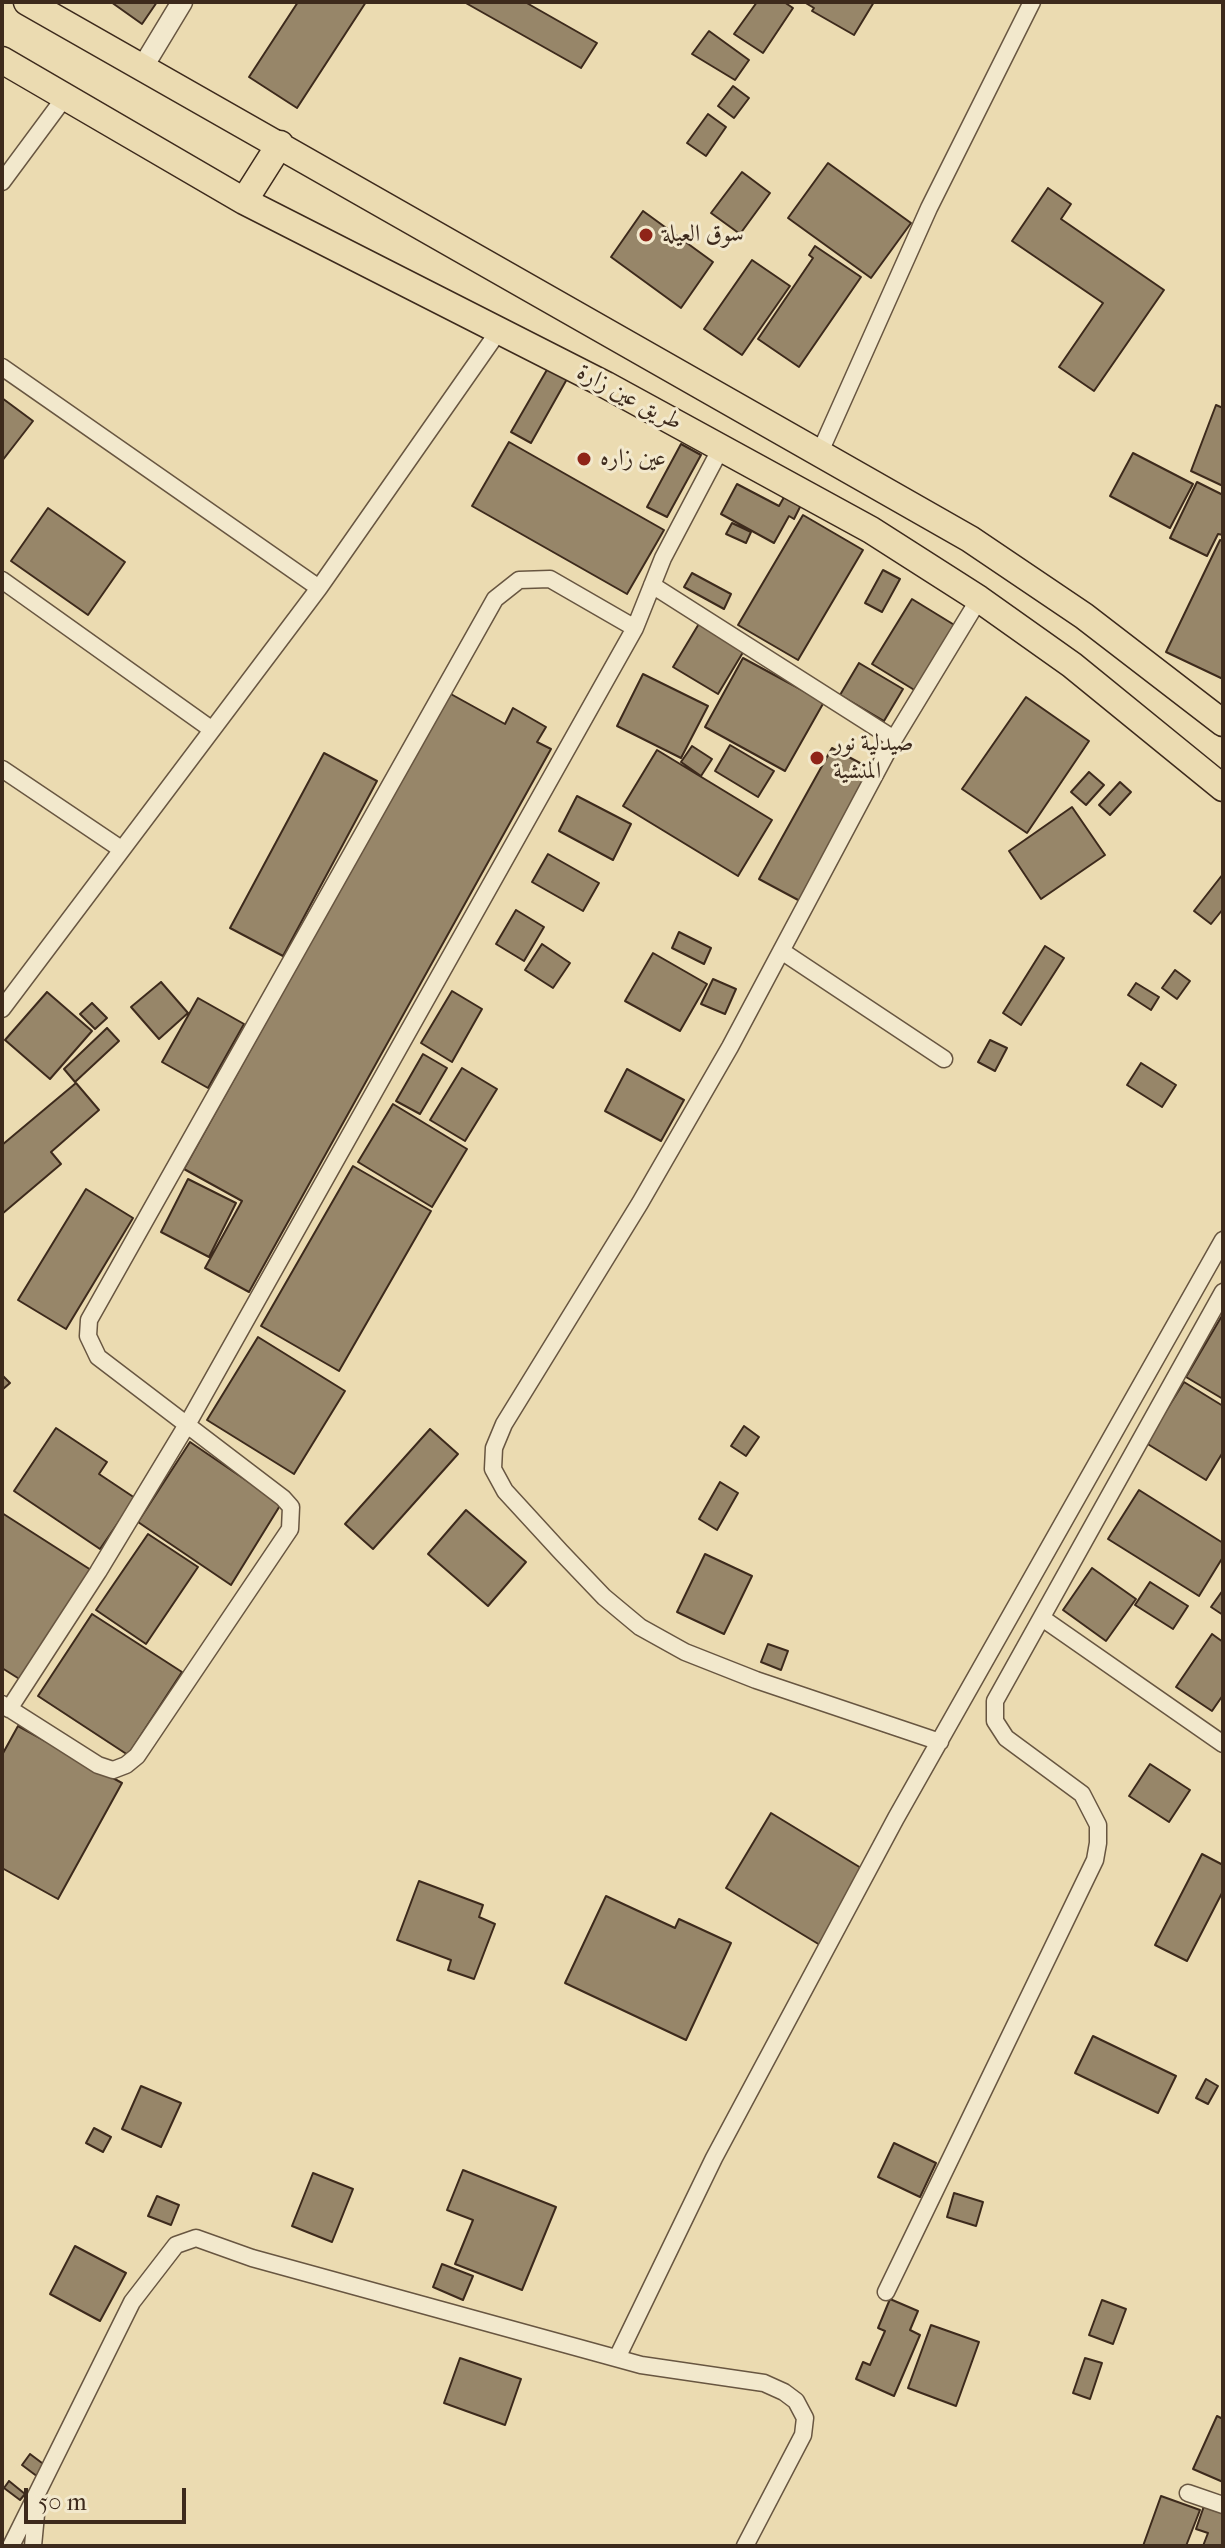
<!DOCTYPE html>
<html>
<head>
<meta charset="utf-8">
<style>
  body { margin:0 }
  #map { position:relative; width:1225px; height:2548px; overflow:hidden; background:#ebdbb1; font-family:"IM FELL French Canon",serif }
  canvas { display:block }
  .frame { position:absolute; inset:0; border:4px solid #3d2a1c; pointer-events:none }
  .scale { position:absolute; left:24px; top:2488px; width:162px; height:36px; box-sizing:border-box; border:4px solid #3d2a1c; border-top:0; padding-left:10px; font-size:24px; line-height:28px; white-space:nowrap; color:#3d2a1c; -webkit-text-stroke:6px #f2e8cc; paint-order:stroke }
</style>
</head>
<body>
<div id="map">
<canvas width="1225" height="2548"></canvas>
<div class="frame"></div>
<div class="scale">50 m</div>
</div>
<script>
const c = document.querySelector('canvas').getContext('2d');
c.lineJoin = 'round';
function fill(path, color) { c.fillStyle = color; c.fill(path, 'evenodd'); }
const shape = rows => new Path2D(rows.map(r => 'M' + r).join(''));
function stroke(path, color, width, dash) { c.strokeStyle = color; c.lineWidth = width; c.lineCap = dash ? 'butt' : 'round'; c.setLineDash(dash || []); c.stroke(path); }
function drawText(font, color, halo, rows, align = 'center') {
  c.font = font + ' "IM FELL French Canon",Amiri,serif'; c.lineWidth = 6; c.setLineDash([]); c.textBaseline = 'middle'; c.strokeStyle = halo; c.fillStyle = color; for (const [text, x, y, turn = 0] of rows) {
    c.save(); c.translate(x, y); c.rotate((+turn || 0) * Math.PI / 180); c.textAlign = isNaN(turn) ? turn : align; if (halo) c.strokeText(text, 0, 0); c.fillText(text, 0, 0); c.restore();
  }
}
const building = shape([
  [111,2,157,2,142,24,111,2],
  [298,2,366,2,297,108,249,77,298,2],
  [464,2,525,2,597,43,581,68,464,2],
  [757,2,784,2,793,8,763,53,734,34,757,2],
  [804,2,874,2,854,35,812,11,814,8,804,2],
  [709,31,749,60,735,80,692,54,709,31],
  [733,86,749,98,734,118,718,106,733,86],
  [708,114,726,127,706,156,687,143,708,114],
  [828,163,911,223,871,278,788,218,828,163],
  [742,172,770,193,740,234,711,213,742,172],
  [1048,188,1071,204,1061,219,1164,290,1094,391,1059,367,1103,303,1012,241,1048,188],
  [643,211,713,262,681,308,611,257,643,211],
  [815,246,861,277,799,367,758,339,813,258,809,255,815,246],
  [752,260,790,286,742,355,704,329,752,260],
  [548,368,567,379,531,443,511,432,548,368],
  [2,398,33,421,2,461,2,398],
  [1216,405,1223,408,1223,486,1191,471,1216,405],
  [509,442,664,530,627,594,472,506,509,442],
  [681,444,701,455,667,517,647,507,681,444],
  [1133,453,1193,484,1170,528,1110,496,1133,453],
  [1197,482,1223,495,1223,535,1218,534,1207,556,1170,538,1197,482],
  [737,484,779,506,787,492,803,501,794,519,789,516,774,543,721,514,737,484],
  [48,508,125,562,88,615,11,561,48,508],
  [803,515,863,550,798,660,738,625,803,515],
  [732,523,751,532,746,543,726,534,732,523],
  [1220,540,1223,541,1223,679,1166,652,1220,540],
  [883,570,900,579,882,612,865,603,883,570],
  [692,573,731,594,724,609,684,587,692,573],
  [912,599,956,626,916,691,872,664,912,599],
  [700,622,745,649,718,694,673,667,700,622],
  [743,658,824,702,785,771,705,727,743,658],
  [859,663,903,689,884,721,840,695,859,663],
  [643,674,708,706,681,758,617,726,643,674],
  [449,693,505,724,513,708,546,727,537,742,551,749,249,1292,205,1268,242,1201,184,1169,449,693],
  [1026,697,1089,741,1027,833,962,789,1026,697],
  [730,745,774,771,758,797,715,771,730,745],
  [692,746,712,759,701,776,681,762,692,746],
  [832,748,873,770,800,901,759,879,832,748],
  [657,750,772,820,738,876,623,806,657,750],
  [324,753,377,781,283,956,230,928,324,753],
  [1089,772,1104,785,1086,805,1071,792,1089,772],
  [1120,782,1131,792,1110,815,1099,805,1120,782],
  [577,796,631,824,613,860,559,831,577,796],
  [1072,807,1105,855,1041,899,1009,851,1072,807],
  [548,854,599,883,583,911,532,882,548,854],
  [1223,874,1223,909,1211,924,1194,911,1223,874],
  [516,910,544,927,524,961,496,944,516,910],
  [679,932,711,948,704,964,672,948,679,932],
  [542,944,570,963,553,988,525,970,542,944],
  [1045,946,1064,958,1021,1025,1003,1013,1045,946],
  [653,953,707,984,680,1031,625,1001,653,953],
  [1175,970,1190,981,1177,999,1162,988,1175,970],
  [713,979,736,989,725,1014,701,1004,713,979],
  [161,982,188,1013,159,1039,131,1007,161,982],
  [1136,983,1159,997,1151,1010,1128,995,1136,983],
  [452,991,482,1009,452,1062,421,1043,452,991],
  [47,992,92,1031,50,1079,5,1040,47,992],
  [198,998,244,1024,208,1088,162,1062,198,998],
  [92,1003,107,1018,95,1029,80,1014,92,1003],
  [107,1028,119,1041,75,1082,64,1069,107,1028],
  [990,1040,1007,1048,995,1071,978,1062,990,1040],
  [423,1054,447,1068,420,1114,396,1101,423,1054],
  [1141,1063,1176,1085,1162,1107,1127,1085,1141,1063],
  [462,1068,497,1089,465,1141,430,1120,462,1068],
  [627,1069,684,1100,661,1141,605,1111,627,1069],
  [76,1083,99,1110,51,1152,61,1164,2,1214,2,1145,76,1083],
  [393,1104,467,1149,432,1207,358,1162,393,1104],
  [353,1166,431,1211,339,1371,261,1326,353,1166],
  [188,1179,236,1203,209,1257,161,1232,188,1179],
  [86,1189,133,1218,66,1329,18,1300,86,1189],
  [1223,1314,1223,1399,1186,1377,1223,1314],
  [258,1337,345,1391,294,1474,207,1420,258,1337],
  [2,1375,10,1383,2,1390,2,1375],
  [1184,1382,1223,1406,1223,1452,1206,1480,1146,1443,1184,1382],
  [744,1426,759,1437,746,1456,731,1446,744,1426],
  [56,1428,107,1462,99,1474,135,1498,100,1549,14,1491,56,1428],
  [430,1429,458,1454,373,1549,345,1524,430,1429],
  [190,1442,281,1504,231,1585,138,1522,190,1442],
  [720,1482,738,1493,717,1530,699,1519,720,1482],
  [1139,1490,1223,1543,1223,1557,1199,1596,1108,1539,1139,1490],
  [466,1510,526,1562,488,1606,428,1554,466,1510],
  [2,1513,91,1570,21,1680,2,1668,2,1513],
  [148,1534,198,1567,146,1644,96,1610,148,1534],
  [705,1554,752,1576,724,1634,677,1612,705,1554],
  [1092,1568,1136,1599,1106,1641,1063,1610,1092,1568],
  [1150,1582,1188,1606,1173,1629,1135,1605,1150,1582],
  [1223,1590,1223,1615,1211,1607,1223,1590],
  [92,1614,182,1672,128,1755,38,1696,92,1614],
  [1212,1634,1223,1642,1223,1695,1212,1711,1176,1687,1212,1634],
  [768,1644,788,1651,781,1670,761,1662,768,1644],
  [18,1726,122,1783,58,1899,2,1868,2,1755,18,1726],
  [1150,1764,1190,1790,1169,1822,1129,1796,1150,1764],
  [771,1813,866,1871,820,1945,726,1888,771,1813],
  [1202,1854,1223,1865,1223,1891,1187,1961,1155,1945,1202,1854],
  [419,1881,483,1905,479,1917,495,1924,474,1979,448,1970,451,1960,397,1940,419,1881],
  [606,1896,675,1928,679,1919,731,1943,686,2040,565,1983,606,1896],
  [1093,2036,1176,2076,1158,2113,1075,2073,1093,2036],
  [1206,2079,1218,2086,1208,2104,1196,2098,1206,2079],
  [141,2086,181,2103,161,2147,122,2129,141,2086],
  [94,2128,111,2137,103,2152,86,2143,94,2128],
  [894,2143,936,2163,920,2197,878,2177,894,2143],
  [463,2170,556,2207,522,2290,455,2264,473,2220,447,2210,463,2170],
  [313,2173,353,2189,332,2242,292,2226,313,2173],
  [954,2193,983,2202,976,2226,947,2217,954,2193],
  [157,2196,179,2205,171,2225,148,2216,157,2196],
  [75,2246,126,2273,100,2321,50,2294,75,2246],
  [442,2264,473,2276,463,2300,433,2287,442,2264],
  [890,2299,918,2311,910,2330,920,2335,894,2396,856,2379,863,2362,870,2365,885,2331,878,2328,890,2299],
  [1102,2300,1126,2309,1113,2344,1089,2335,1102,2300],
  [931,2325,979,2342,956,2406,908,2388,931,2325],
  [460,2358,521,2379,505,2425,444,2403,460,2358],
  [1085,2358,1102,2363,1090,2399,1073,2393,1085,2358],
  [1217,2416,1223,2419,1223,2482,1193,2469,1217,2416],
  [30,2454,46,2466,38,2477,22,2465,30,2454],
  [9,2481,25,2494,20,2500,4,2488,9,2481],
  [1161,2496,1200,2510,1186,2546,1143,2546,1161,2496],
  [1204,2506,1223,2512,1223,2546,1203,2546,1208,2533,1196,2529,1204,2506]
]);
fill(building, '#978669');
stroke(building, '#3d2a1c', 2);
const minor = shape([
  [2,182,65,97],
  [2,367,319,588],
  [820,452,929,208,1032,2],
  [2,580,211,729],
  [652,585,894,739],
  [2,769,121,849],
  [783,952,944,1059],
  [2,1009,319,588,498,332],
  [1042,1618,1223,1744],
  [2,1704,98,1765,113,1770,126,1765,137,1756,290,1529,291,1507,283,1498,98,1357,88,1336,89,1320,495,599,519,580,550,579,635,628],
  [9,1709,98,1572,188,1423,635,628,663,558,721,448],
  [940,1742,756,1680,685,1652,640,1627,604,1597,561,1552,505,1491,493,1469,494,1448,504,1424,640,1203,730,1047,894,739,979,599],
  [886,2292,1095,1860,1098,1843,1098,1825,1082,1794,1006,1738,995,1721,995,1701,1223,1292],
  [617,2358,714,2158,896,1818,1223,1240],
  [1188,2493,1223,2505],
  [11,2546,132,2302,176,2245,196,2238,252,2258,641,2365,764,2383,784,2392,796,2401,805,2418,803,2435,745,2546],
  [33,2546,37,2504]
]);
const tertiary = shape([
  [144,65,182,2]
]);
const primary = shape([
  [27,2,970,539,1084,616,1223,723],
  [2,60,244,201,606,385,871,530,979,599,1072,665,1223,788],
  [244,201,280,144]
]);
stroke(minor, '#685641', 19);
stroke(tertiary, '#685641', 23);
stroke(primary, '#3d2a1c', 29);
stroke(minor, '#f2e8cc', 16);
stroke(tertiary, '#f2e8cc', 20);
stroke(primary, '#ebdbb1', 26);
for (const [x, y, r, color] of [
  [646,235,8,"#8f2418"],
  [584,459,8,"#8f2418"],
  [817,758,8,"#8f2418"]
]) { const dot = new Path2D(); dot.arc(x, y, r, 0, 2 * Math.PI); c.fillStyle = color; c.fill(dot); stroke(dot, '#f2e8cc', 3); }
drawText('24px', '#3d2a1c', '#f2e8cc', [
  ["سوق العيلة",662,235],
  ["عين زاره",600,459],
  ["صيدلية نور",833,744],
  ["المنشية",833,772]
], 'left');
drawText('24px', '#3d2a1c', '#f2e8cc', [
  ["طريق عين زارة",629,398,28]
]);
</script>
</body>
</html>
